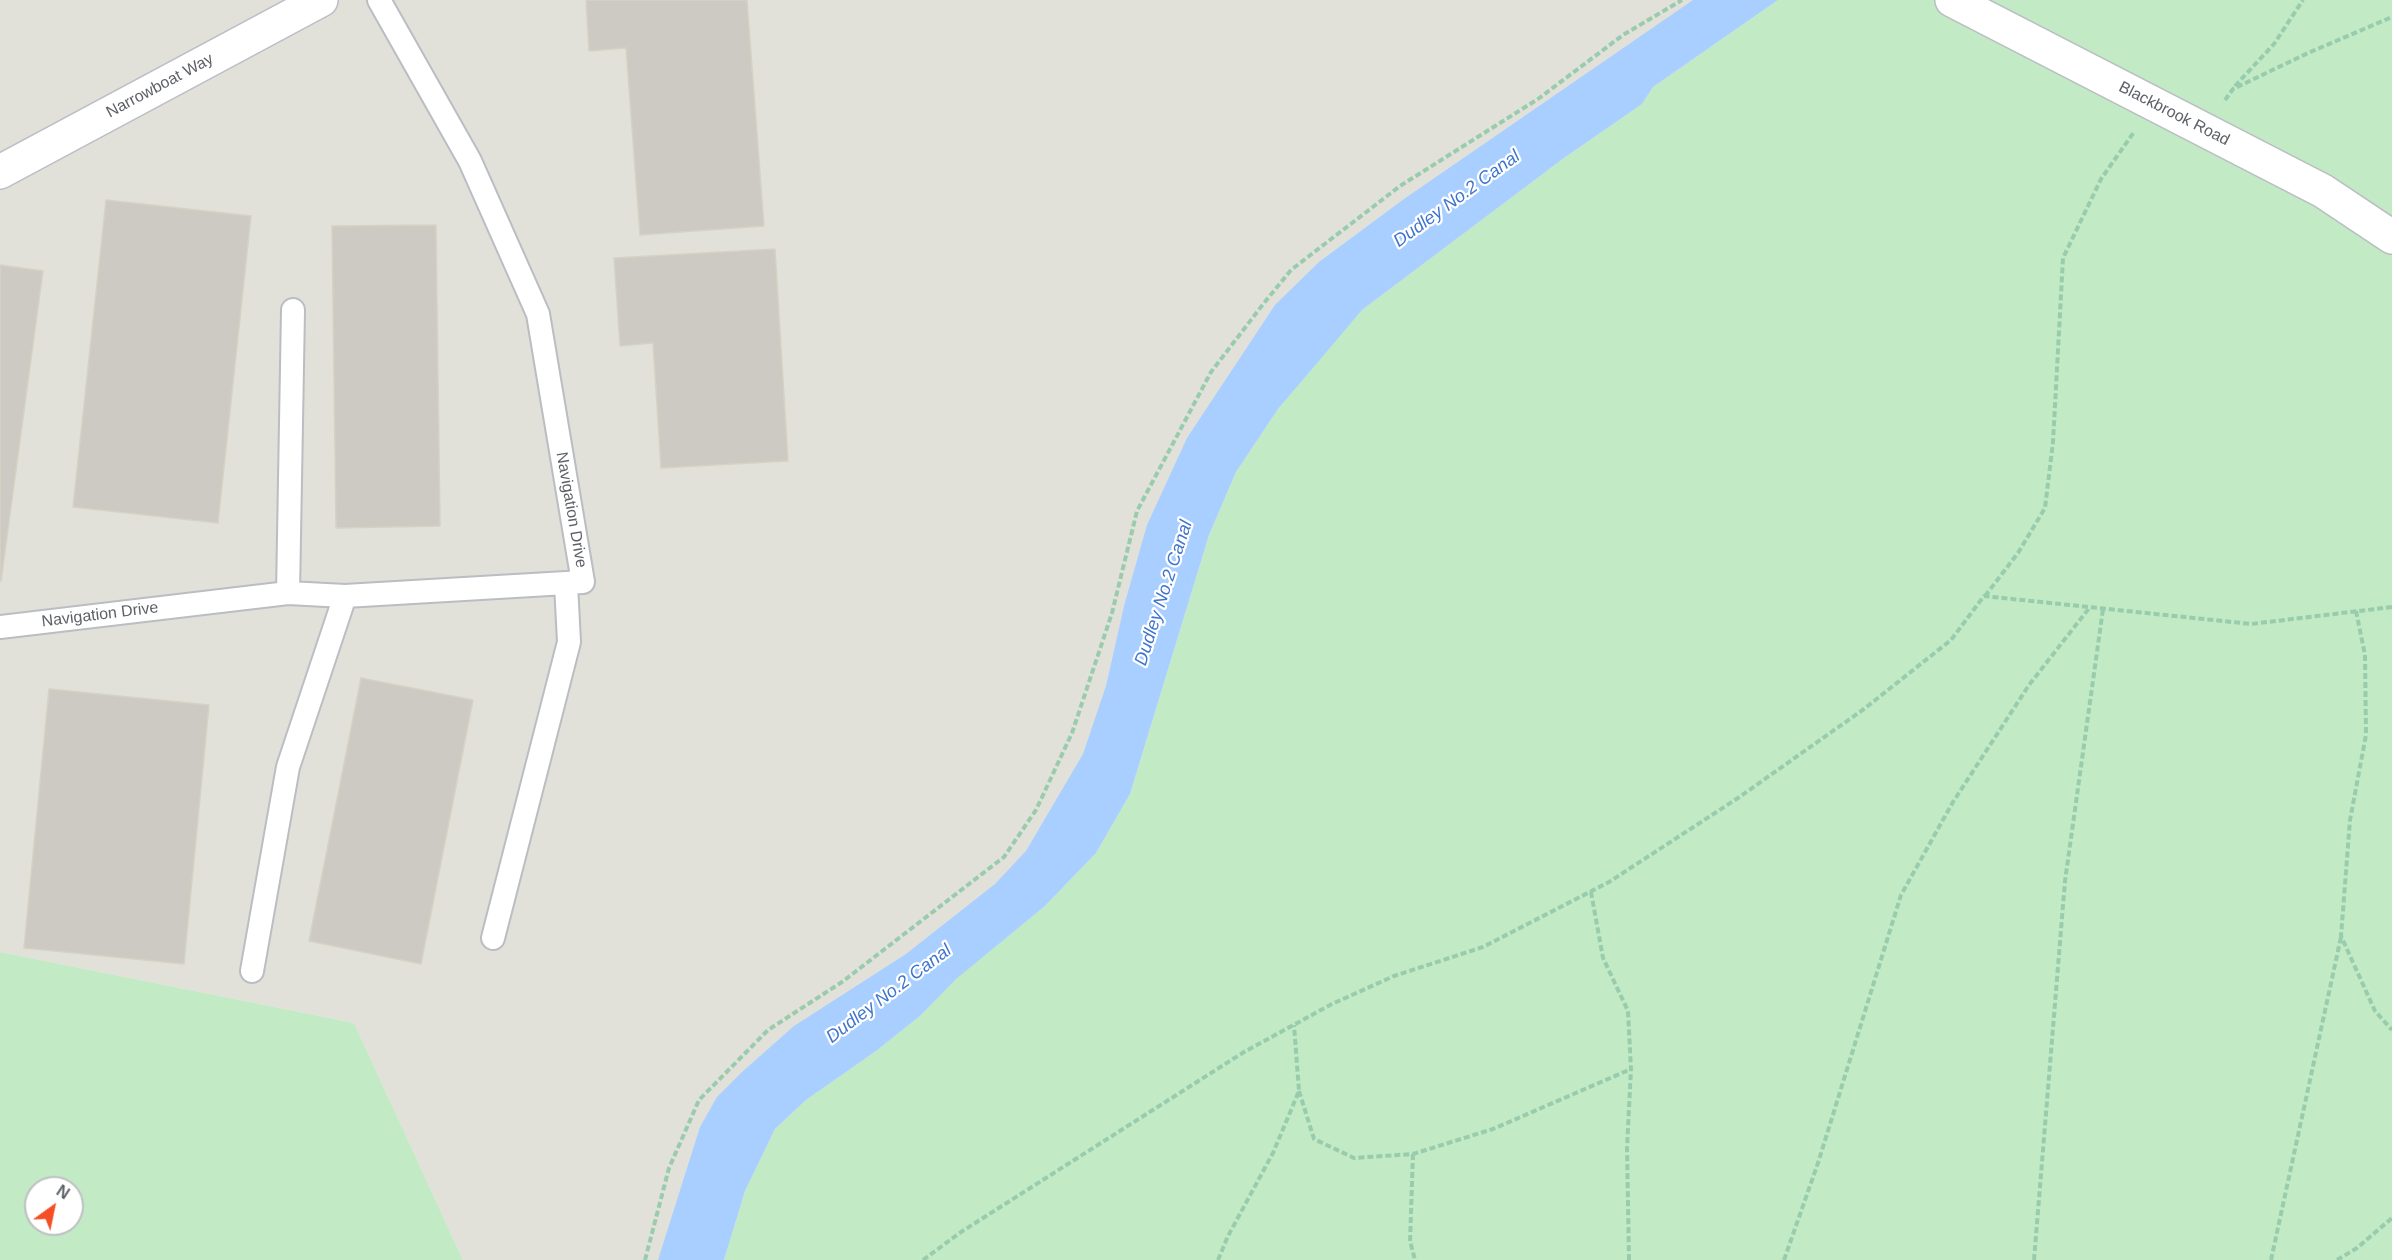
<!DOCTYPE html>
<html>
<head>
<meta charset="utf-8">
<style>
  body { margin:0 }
  #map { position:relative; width:2392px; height:1260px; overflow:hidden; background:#f1f0e6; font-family:Helvetica,sans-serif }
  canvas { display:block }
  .north { position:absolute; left:24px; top:1176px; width:60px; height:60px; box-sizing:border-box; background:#fff; border:2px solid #bec0c2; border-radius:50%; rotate:33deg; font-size:16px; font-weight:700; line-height:24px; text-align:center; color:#5d6167 }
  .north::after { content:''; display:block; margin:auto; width:21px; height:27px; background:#f64e26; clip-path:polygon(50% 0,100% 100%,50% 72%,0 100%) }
</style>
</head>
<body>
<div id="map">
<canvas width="2392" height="1260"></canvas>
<div class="north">N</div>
</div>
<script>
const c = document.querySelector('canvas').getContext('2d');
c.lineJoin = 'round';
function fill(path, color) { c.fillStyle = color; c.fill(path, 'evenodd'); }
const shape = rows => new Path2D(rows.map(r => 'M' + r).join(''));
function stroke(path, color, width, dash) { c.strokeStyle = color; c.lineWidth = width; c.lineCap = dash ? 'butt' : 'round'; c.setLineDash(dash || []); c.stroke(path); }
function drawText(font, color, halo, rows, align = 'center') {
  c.font = font + ' Helvetica,sans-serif'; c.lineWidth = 4.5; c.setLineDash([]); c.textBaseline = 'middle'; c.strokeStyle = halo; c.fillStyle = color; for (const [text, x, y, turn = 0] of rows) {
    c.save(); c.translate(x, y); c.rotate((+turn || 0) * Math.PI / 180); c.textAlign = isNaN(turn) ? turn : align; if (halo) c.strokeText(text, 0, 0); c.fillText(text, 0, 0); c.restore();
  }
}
fill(shape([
  [0,0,1738,0,1279,358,1096,792,824,1042,687,1260,463,1260,354,1023,0,952]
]), '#e1e1da');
fill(shape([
  [1778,0,2392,0,2392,1260,724,1260,745,1191,775,1129,806,1100,876,1051,920,1016,955,979,1045,906,1096,853,1130,794,1209,535,1236,472,1278,409,1321,357,1362,310,1564,158,1642,104,1653,87],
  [0,952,354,1023,463,1260,0,1260],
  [36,1188,72,1188,72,1224,36,1224]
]), '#c1eac5');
fill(shape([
  [1693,0,1778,0,1653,87,1642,104,1564,158,1362,310,1278,409,1236,472,1209,535,1130,794,1096,853,1045,906,956,979,920,1016,876,1051,806,1100,775,1129,745,1191,724,1260,658,1260,700,1127,717,1097,742,1072,794,1026,906,954,995,884,1026,851,1083,754,1106,686,1124,606,1147,525,1187,438,1275,305,1319,262,1404,199]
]), '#a8cfff');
const building = shape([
  [586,0,747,0,764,226,640,235,626,48,589,51,586,0],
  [106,200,251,216,218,523,73,507,106,200],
  [436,225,440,526,336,528,332,226,436,225],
  [775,249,788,461,661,468,653,343,620,346,614,258,775,249],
  [0,265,43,271,1,581,0,581,0,265],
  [361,678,473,700,421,964,309,941,361,678],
  [49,689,209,705,184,964,24,948,49,689]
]);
fill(building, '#cccac3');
stroke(building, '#d6d2c3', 1.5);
const lane = shape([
  [288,593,293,310],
  [0,627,288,593,345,596,583,582,538,314,470,161,379,0],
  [493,938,569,642,566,584],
  [252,971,288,767,345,596]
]);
const street = shape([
  [1952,0,2323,191,2392,237]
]);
const secondary = shape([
  [0,172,321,0]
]);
stroke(lane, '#babdc2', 26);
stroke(street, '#babdc2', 36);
stroke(secondary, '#bbbec5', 36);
stroke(shape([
  [2235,86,2274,44,2303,0],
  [2225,100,2233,89,2308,53,2392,17],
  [1985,596,2018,553,2045,508,2053,442,2063,258,2101,179,2134,132],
  [2356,611,2365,655,2366,735,2350,820,2341,936,2375,1011,2392,1030],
  [1591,892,1603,958,1628,1011,1631,1069,1627,1148,1629,1260],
  [1299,1091,1314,1139,1354,1158,1413,1154,1493,1129,1631,1069],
  [1413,1154,1410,1241,1415,1260],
  [645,1260,669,1168,699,1100,768,1030,842,982,1004,857,1036,810,1072,733,1112,613,1137,511,1211,372,1264,303,1291,270,1400,186,1538,99,1623,35,1682,0],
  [923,1260,961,1232,1244,1052,1332,1004,1394,976,1483,947,1609,882,1738,798,1864,709,1951,640,1984,596,2251,624,2392,607],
  [1218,1260,1228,1236,1273,1153,1299,1091,1294,1025],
  [1784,1260,1818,1163,1901,895,1953,802,2029,685,2090,607],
  [2034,1260,2065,881,2103,609],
  [2271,1260,2341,937],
  [2337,1260,2357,1248,2392,1218]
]), '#99ccad', 4, [6, 3]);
stroke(lane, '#fff', 22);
stroke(street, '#fff', 33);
stroke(secondary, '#fff', 33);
drawText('16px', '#5d6167', '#fff', [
  ["Narrowboat Way",160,86,-28],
  ["Blackbrook Road",2174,114,27],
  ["Navigation Drive",571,510,80],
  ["Navigation Drive",100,615,-7]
]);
drawText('italic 18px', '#4075cd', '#fff', [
  ["Dudley No.2 Canal",1457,199,-36],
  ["Dudley No.2 Canal",1164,593,-72],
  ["Dudley No.2 Canal",889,994,-37]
]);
</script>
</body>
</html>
